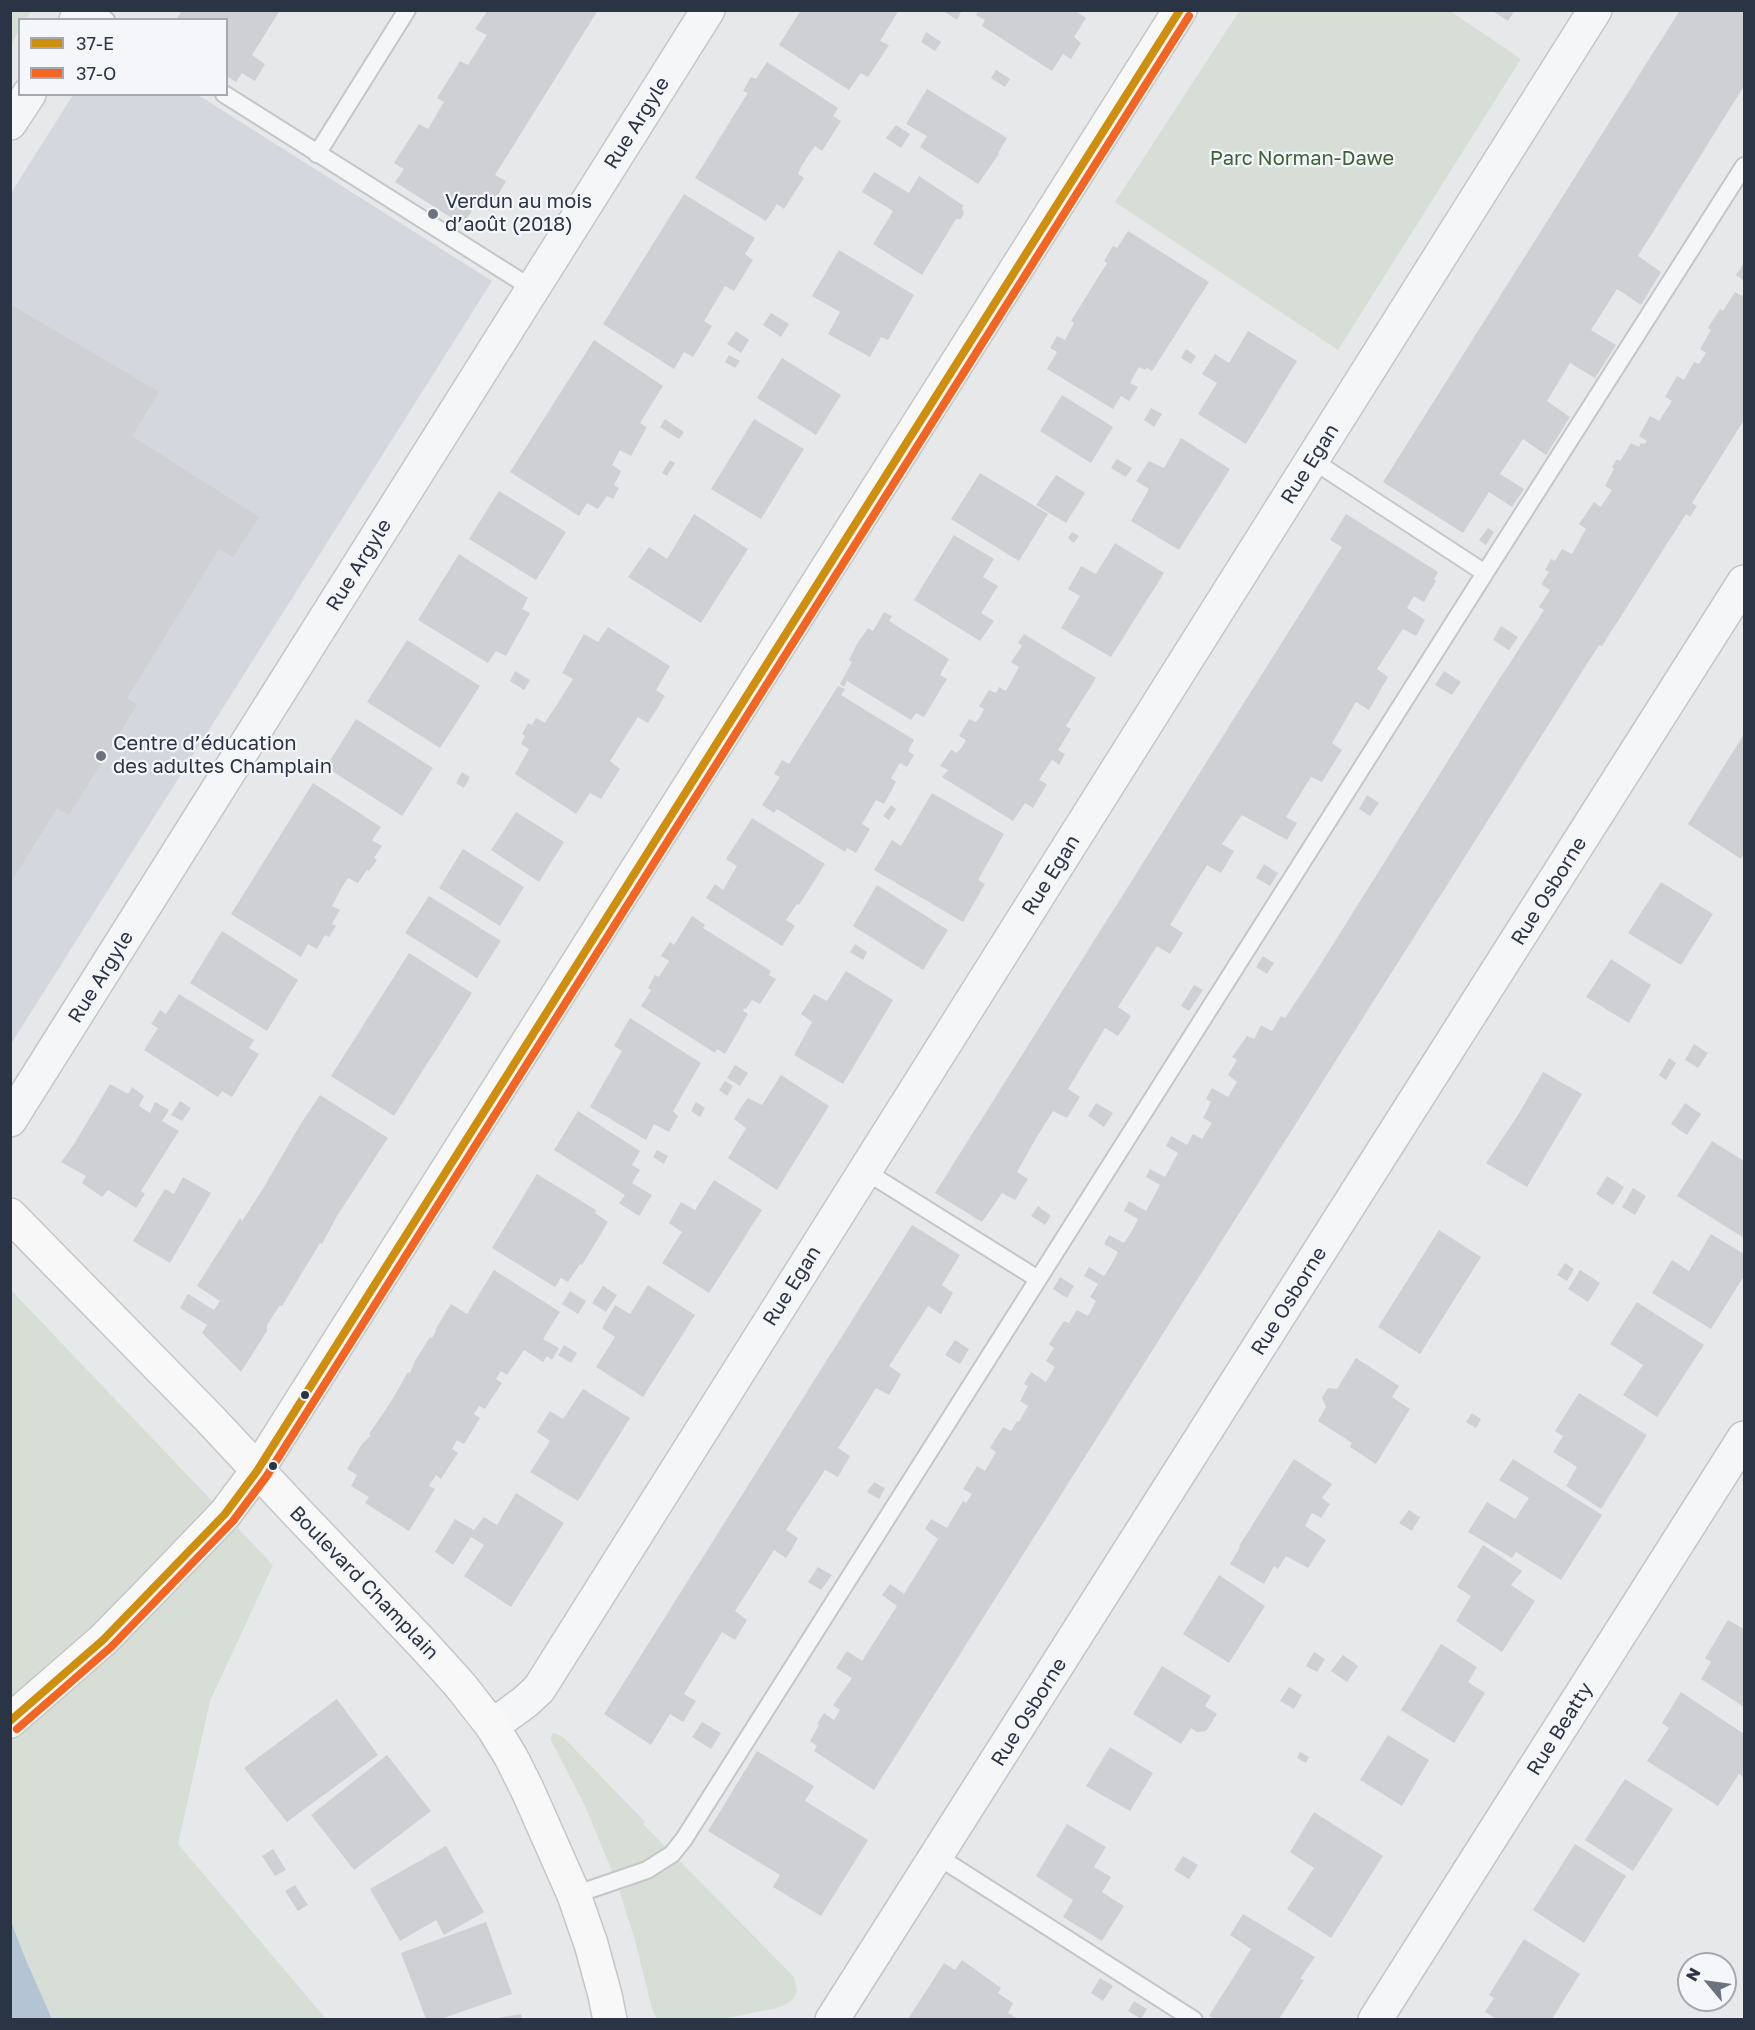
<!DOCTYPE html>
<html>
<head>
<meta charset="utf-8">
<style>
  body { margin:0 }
  #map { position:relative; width:1755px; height:2030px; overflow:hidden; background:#e6e8ea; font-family:"Golos Text",sans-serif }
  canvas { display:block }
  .frame { position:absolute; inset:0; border:12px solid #2b3445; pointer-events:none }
  .legend { position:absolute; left:18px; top:18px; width:210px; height:78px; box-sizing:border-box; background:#f4f6f9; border:2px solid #a4a8b1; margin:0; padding:8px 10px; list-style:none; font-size:18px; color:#2b3445 }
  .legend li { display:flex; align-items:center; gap:12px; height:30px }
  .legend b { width:30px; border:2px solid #a4a8b1 }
  .north { position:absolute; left:1677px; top:1952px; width:60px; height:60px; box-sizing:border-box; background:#f4f6f9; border:2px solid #a4a8b1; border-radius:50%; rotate:299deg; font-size:16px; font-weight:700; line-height:24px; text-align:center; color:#2b3445 }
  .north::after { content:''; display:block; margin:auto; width:21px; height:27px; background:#6c737f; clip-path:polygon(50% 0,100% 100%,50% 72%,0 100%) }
</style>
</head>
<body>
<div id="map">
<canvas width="1755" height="2030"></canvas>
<div class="frame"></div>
<ul class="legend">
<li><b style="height:8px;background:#ce8f0e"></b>37-E</li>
<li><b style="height:8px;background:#f26522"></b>37-O</li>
</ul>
<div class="north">N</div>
</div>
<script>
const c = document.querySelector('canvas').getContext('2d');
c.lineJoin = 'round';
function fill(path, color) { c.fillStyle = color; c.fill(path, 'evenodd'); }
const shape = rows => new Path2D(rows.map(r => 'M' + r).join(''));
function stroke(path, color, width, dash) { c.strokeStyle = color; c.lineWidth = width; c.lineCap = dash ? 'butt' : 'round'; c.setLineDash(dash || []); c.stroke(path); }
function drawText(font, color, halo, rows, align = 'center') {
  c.font = font + ' "Golos Text",sans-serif'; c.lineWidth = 4.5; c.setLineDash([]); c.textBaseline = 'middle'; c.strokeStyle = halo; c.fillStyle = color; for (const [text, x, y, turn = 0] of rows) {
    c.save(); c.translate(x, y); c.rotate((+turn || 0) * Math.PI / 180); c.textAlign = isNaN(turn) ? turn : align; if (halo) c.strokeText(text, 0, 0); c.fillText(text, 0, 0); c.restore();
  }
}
fill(shape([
  [73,95,198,95,492,281,11,1044,11,193]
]), '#d4d7dd');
fill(shape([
  [11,10,32,11,26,19,20,20,19,30,11,45],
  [1240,10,1450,11,1521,59,1338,350,1115,202],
  [10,1289,273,1565,210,1701,178,1844,326,2019,52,2019,26,1960,10,1922],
  [555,1733,564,1738,645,1822,643,1824,794,1977,797,1990,794,1998,787,2004,781,2007,722,2019,657,2019,652,2009,634,1937,617,1883,585,1806,551,1740,552,1734]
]), '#d6ded6');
fill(shape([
  [11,1922,26,1960,52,2019,11,2019]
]), '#b4c4d5');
fill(shape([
  [182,10,280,10,252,55,265,64,255,81,242,73,236,82,226,76,226,20,176,20],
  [488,10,598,10,495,175,506,181,489,211,476,204,463,225,395,182,404,169,394,163,419,124,428,129,444,102,437,98,460,61,468,65,487,35,475,29],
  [801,10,899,10,880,41,889,45,868,77,861,73,849,90,779,45],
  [942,10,959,10,961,12,957,20],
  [979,10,1074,10,1086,18,1074,37,1081,43,1071,59,1063,54,1052,71,982,26,985,20,976,15],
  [1491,10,1515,10,1508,21],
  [1680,10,1744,10,1744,86,1638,256,1661,272,1641,305,1617,289,1591,330,1616,345,1595,378,1570,363,1547,401,1570,417,1546,455,1523,439,1500,474,1524,489,1512,507,1489,492,1463,533,1383,482],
  [926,32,941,42,935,51,921,42],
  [767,62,838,108,833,116,841,121,822,151,815,146,802,165,798,174,804,178,784,209,777,204,766,221,695,178,744,99,748,93,743,91,751,77,756,79],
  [996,70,1010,79,1005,87,991,78],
  [927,89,1007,138,998,153,999,154,978,184,920,147,927,136,906,124],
  [896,125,910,134,901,148,886,138],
  [874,172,909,193,919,176,964,206,962,208,964,213,961,219,956,219,922,275,873,244,893,211,862,192],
  [684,194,755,238,745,254,753,260,734,291,725,286,704,321,712,326,693,357,684,352,674,369,603,324],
  [1128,231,1209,282,1152,371,1147,368,1145,370,1139,367,1130,383,1138,387,1129,401,1121,396,1113,409,1047,369,1057,352,1050,348,1057,336,1065,340,1074,323,1071,321,1107,263,1104,261,1113,246,1117,248],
  [839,250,914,295,888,340,881,337,870,357,828,334,840,312,812,296],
  [1744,263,1744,281,1736,275],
  [1735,292,1742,296,1744,292,1744,420,1692,503,1697,506,1690,517,1686,514,1602,646,1599,645,874,1790,814,1751,817,1746,810,1741,819,1725,817,1724,824,1713,834,1720,840,1710,833,1705,852,1678,836,1668,847,1651,862,1661,897,1606,882,1595,890,1584,904,1594,938,1539,925,1529,931,1519,947,1528,963,1501,966,1503,972,1494,963,1489,977,1466,985,1471,996,1452,990,1448,1003,1427,1011,1431,1017,1421,1019,1422,1028,1406,1020,1401,1028,1386,1024,1384,1031,1372,1046,1382,1055,1367,1046,1361,1054,1348,1049,1344,1056,1333,1064,1321,1069,1323,1077,1310,1088,1316,1096,1301,1090,1297,1098,1284,1084,1276,1089,1267,1104,1276,1111,1265,1118,1252,1104,1244,1109,1235,1124,1243,1132,1231,1138,1219,1124,1211,1129,1201,1146,1211,1160,1185,1146,1177,1150,1169,1165,1177,1178,1153,1166,1146,1171,1136,1187,1145,1193,1134,1202,1139,1212,1123,1203,1118,1211,1102,1206,1099,1212,1088,1228,1097,1237,1082,1228,1075,1237,1060,1232,1057,1247,1036,1254,1039,1261,1025,1272,1031,1281,1016,1285,1018,1315,973,1486,700,1544,610,1539,607,1550,590,1541,584,1549,572,1545,570,1551,559,1555,561,1562,549,1572,554,1586,529,1579,524,1594,502,1601,507,1612,490,1605,486,1614,469,1612,467,1617,459,1620,461,1631,443,1639,447,1641,443,1644,444,1647,441,1639,436,1650,416,1659,421,1672,401,1665,397,1677,376,1684,380,1694,362,1699,364,1706,353,1700,349,1711,330,1708,328,1720,309,1723,311],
  [10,304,159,392,132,436,259,517,233,557,219,549,127,698,137,705,69,815,57,808,10,884],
  [771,313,789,324,781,337,763,325],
  [736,331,749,340,741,353,727,344],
  [1248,331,1297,361,1246,444,1198,414,1217,383,1202,374,1215,354,1229,363],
  [594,340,663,386,640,423,647,427,631,456,620,450,612,465,621,471,614,485,619,488,613,499,607,496,598,509,587,503,579,516,510,472],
  [1186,349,1196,356,1191,364,1181,358],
  [729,355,740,361,735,368,725,362],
  [782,358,841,395,816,435,757,398],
  [1062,395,1113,427,1091,463,1040,431],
  [1151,408,1162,414,1154,427,1144,420],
  [665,419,684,432,679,439,660,427],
  [754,419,804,449,761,519,711,489],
  [1181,438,1230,469,1179,550,1131,521,1149,489,1136,481,1149,461,1164,468],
  [1117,459,1132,468,1126,477,1111,468],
  [670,460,675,463,667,476,662,473],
  [980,473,1048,514,1019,561,951,519],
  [1056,475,1085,493,1066,523,1036,505],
  [499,491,566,532,536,580,469,539],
  [694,514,748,549,701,623,628,577,649,547,667,559],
  [1346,514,1438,572,1434,579,1436,581,1424,602,1414,596,1407,608,1425,620,1416,636,1403,629,1377,669,1388,677,1369,710,1356,702,1332,743,1342,750,1322,782,1311,777,1286,817,1297,823,1287,840,1242,815,1222,844,1234,851,1221,873,1207,865,1170,925,1183,933,1170,954,1157,946,1118,1007,1131,1016,1125,1026,1118,1036,1105,1028,1068,1089,1080,1097,1067,1118,1053,1111,1035,1140,1017,1172,1028,1179,1015,1200,1002,1193,982,1222,935,1193,1342,547,1330,540],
  [1488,528,1494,532,1486,545,1479,540],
  [1072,532,1079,536,1074,543,1068,538],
  [954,535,994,559,983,577,998,586,981,613,994,621,980,641,914,600],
  [1115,543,1164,573,1111,657,1061,628,1080,596,1068,589,1076,575,1081,566,1096,574],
  [459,554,528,598,522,609,530,613,506,656,496,651,488,663,418,620],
  [884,612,892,616,889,621,949,659,940,675,947,679,924,717,916,713,911,720,847,681,844,687,840,684,852,662,849,660,857,644,868,628,873,631],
  [1501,626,1518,637,1509,650,1493,640],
  [608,627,670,666,656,690,665,696,648,723,638,717,610,761,620,769,601,799,590,793,576,814,515,774,529,749,521,744,525,736,522,734,528,723,532,725,536,718,545,723,573,679,562,673,584,634,598,642],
  [1024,634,1096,678,1066,726,1071,729,1058,750,1065,754,1059,765,1053,760,1051,761,1039,780,1047,784,1033,808,1025,803,1013,821,942,777,948,770,940,766,951,750,957,753,962,747,966,740,959,736,969,719,976,722,980,717,984,709,979,706,989,690,996,693,999,687,1006,691,1019,667,1011,662,1022,646,1018,643],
  [407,640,480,686,440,748,367,702],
  [515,671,530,680,524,690,510,681],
  [1444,671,1461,682,1452,695,1435,685],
  [838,686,845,689,841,695,914,740,908,751,914,755,907,767,900,763,891,778,896,782,884,804,876,800,862,824,870,829,856,853,847,848,845,852,777,809,774,813,762,805,780,777,774,774,782,760,789,764],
  [356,719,433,768,402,816,326,767],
  [1744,734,1744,853,1741,859,1688,824],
  [462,772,470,777,464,788,456,783],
  [313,783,381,827,372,840,382,846,374,858,377,860,369,871,367,870,358,883,348,878,341,889,332,906,340,910,332,924,336,926,329,937,325,935,317,949,308,944,301,957,231,914],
  [932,793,1004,834,978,880,985,884,963,922,874,870,892,840,901,846],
  [1367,795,1379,803,1370,816,1359,809],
  [891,805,896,809,889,820,883,816],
  [516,812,564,842,539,882,491,850],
  [752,818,825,864,799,905,797,904,786,920,795,926,782,946,706,898,715,884,723,890,737,866,726,859],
  [463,849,524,887,500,926,439,888],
  [1264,864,1278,873,1270,886,1256,878],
  [1661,882,1713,914,1681,965,1628,933],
  [877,885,948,930,923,970,853,926],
  [429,896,501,941,477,978,405,933],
  [692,916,705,925,703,928,771,971,769,975,776,979,760,1004,752,1000,746,1009,744,1008,743,1011,748,1014,725,1054,717,1049,715,1053,641,1006,651,990,648,988,655,975,659,977,669,961,661,956,670,942,674,945],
  [222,931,298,980,267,1031,190,983],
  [855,944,867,952,863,960,850,952],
  [409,953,472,993,394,1116,331,1076],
  [1263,956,1274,963,1267,974,1256,967],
  [1611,959,1651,985,1629,1023,1586,997],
  [846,971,893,1000,843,1084,794,1055,812,1022,801,1014,814,994,827,1001],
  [1194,985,1203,990,1189,1011,1181,1006],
  [179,994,254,1040,249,1048,259,1054,232,1097,222,1091,218,1097,144,1050,158,1028,151,1024,160,1010,166,1014],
  [630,1018,701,1063,673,1111,678,1116,669,1132,654,1124,646,1140,590,1107,622,1051,614,1046],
  [1694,1044,1708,1053,1698,1068,1685,1060],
  [1669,1058,1676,1063,1666,1080,1659,1075],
  [735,1065,748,1073,740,1086,727,1078],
  [1543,1072,1582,1094,1527,1187,1486,1163,1518,1115],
  [781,1075,829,1106,777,1190,728,1158,746,1128,734,1119,741,1107,748,1098,762,1105],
  [725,1081,733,1086,727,1096,719,1090],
  [110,1084,128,1094,132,1087,144,1096,139,1106,150,1113,155,1102,169,1110,162,1121,179,1131,141,1191,145,1194,136,1208,108,1190,102,1197,82,1183,86,1176,61,1162,74,1144],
  [320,1095,388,1138,337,1216,322,1244,320,1243,282,1306,280,1305,267,1325,267,1331,241,1372,202,1333,207,1325,180,1308,188,1294,214,1310,220,1301,197,1286,240,1218,242,1221,264,1187,300,1125],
  [180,1101,191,1108,182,1121,171,1115],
  [696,1102,705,1108,700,1117,691,1111],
  [1096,1103,1113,1113,1104,1127,1088,1116],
  [1685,1103,1701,1114,1687,1135,1671,1124],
  [578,1111,640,1151,632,1165,640,1170,632,1183,652,1195,639,1216,619,1203,625,1195,554,1150],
  [1712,1141,1744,1161,1744,1238,1677,1196],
  [657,1150,668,1156,664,1164,653,1157],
  [537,1174,596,1210,595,1213,608,1222,582,1265,580,1264,568,1282,561,1278,555,1287,492,1248],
  [1607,1176,1624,1187,1613,1205,1596,1194],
  [183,1177,211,1193,170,1263,133,1241,165,1189,174,1194],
  [714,1180,762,1210,709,1293,662,1263,682,1232,669,1223,681,1202,695,1210],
  [1633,1188,1646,1196,1635,1215,1622,1207],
  [1038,1206,1051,1216,1045,1225,1031,1216],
  [912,1225,960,1255,942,1285,953,1293,941,1314,928,1306,889,1366,901,1374,895,1385,889,1395,876,1388,838,1448,850,1456,838,1477,825,1470,786,1530,798,1538,792,1549,786,1558,774,1550,735,1611,747,1620,735,1640,722,1632,684,1694,696,1701,683,1722,670,1714,651,1745,604,1714],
  [1439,1230,1481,1257,1420,1354,1378,1327],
  [1711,1234,1744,1254,1744,1276,1711,1329,1652,1293,1672,1260,1689,1271],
  [1565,1263,1574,1269,1567,1281,1557,1275],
  [494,1270,560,1312,543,1339,559,1348,552,1360,547,1356,543,1362,524,1350,507,1375,501,1371,496,1379,502,1383,500,1386,485,1409,479,1406,474,1414,480,1418,464,1444,457,1440,452,1449,458,1453,441,1479,436,1475,430,1484,429,1486,435,1489,409,1531,365,1503,369,1497,351,1486,357,1475,347,1469,362,1444,371,1435,369,1434,392,1400,408,1372,410,1373,415,1361,430,1337,432,1338,436,1331,435,1330,451,1304,467,1314],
  [1580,1270,1600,1283,1588,1302,1568,1289],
  [1060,1277,1074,1286,1067,1298,1053,1289],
  [648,1285,695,1315,643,1397,596,1367,615,1337,602,1328,615,1305,630,1314],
  [603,1286,617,1295,606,1312,592,1303],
  [570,1291,586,1301,578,1314,562,1304],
  [1637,1302,1704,1345,1657,1417,1623,1395,1643,1365,1610,1344],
  [955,1340,969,1349,960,1364,945,1355],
  [564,1345,577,1353,571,1363,558,1355],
  [1356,1358,1399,1386,1392,1397,1410,1409,1376,1464,1350,1447,1352,1443,1318,1421,1326,1407,1322,1398,1328,1388,1337,1389],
  [583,1389,630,1418,578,1501,530,1472,550,1441,537,1432,543,1422,550,1411,563,1419],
  [1579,1393,1647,1435,1601,1509,1566,1486,1577,1467,1553,1452,1563,1436,1555,1431],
  [1472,1413,1481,1419,1476,1428,1466,1422],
  [1294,1459,1332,1484,1322,1498,1330,1504,1321,1518,1312,1513,1305,1526,1326,1540,1308,1568,1286,1556,1278,1569,1274,1566,1264,1584,1230,1564,1240,1547,1239,1546],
  [1513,1459,1602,1515,1561,1580,1516,1552,1512,1558,1468,1532,1487,1502,1515,1519,1529,1498,1499,1480],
  [874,1482,885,1488,879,1499,867,1492],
  [516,1493,564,1523,511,1607,464,1576,484,1545,471,1537,453,1565,435,1552,455,1519,474,1530,484,1517,497,1525],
  [1409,1510,1420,1517,1412,1531,1399,1523],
  [1483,1545,1522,1571,1511,1585,1535,1601,1502,1652,1456,1621,1471,1596,1457,1587],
  [818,1567,832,1575,821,1590,808,1582],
  [1219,1575,1265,1606,1229,1663,1183,1634],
  [1728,1620,1744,1629,1744,1707,1701,1679,1711,1662,1705,1658],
  [1441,1644,1477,1667,1468,1682,1485,1693,1454,1743,1401,1710],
  [1314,1652,1325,1659,1317,1672,1306,1666],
  [1343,1655,1358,1666,1347,1682,1331,1671],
  [1162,1666,1211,1696,1205,1706,1217,1714,1206,1731,1197,1732,1191,1728,1181,1744,1133,1714],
  [1289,1687,1302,1695,1294,1709,1280,1701],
  [1681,1692,1744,1734,1744,1778,1739,1774,1718,1806,1647,1761,1669,1728,1662,1723],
  [337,1699,378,1755,287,1822,244,1768],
  [702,1722,721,1733,711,1749,692,1737],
  [1388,1735,1429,1760,1402,1806,1360,1780],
  [1110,1747,1153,1773,1130,1811,1086,1786],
  [757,1751,814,1786,805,1801,868,1840,821,1916,773,1887,780,1875,708,1831],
  [1300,1752,1309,1757,1306,1763,1297,1758],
  [387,1755,431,1811,354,1870,311,1815],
  [1625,1779,1673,1809,1633,1871,1585,1840],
  [1314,1812,1383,1856,1331,1938,1287,1909,1314,1868,1290,1852],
  [1067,1824,1106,1847,1094,1867,1111,1877,1102,1892,1124,1906,1102,1941,1063,1917,1073,1900,1036,1876],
  [1575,1844,1626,1876,1584,1943,1533,1910],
  [446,1846,484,1912,444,1935,436,1920,400,1941,370,1889],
  [273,1849,286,1870,275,1876,262,1856],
  [1183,1856,1198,1865,1189,1879,1174,1870],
  [295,1885,308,1905,298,1911,285,1891],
  [1243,1914,1315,1957,1300,1979,1304,1980,1279,2019,1215,2019,1209,2016,1251,1949,1230,1935],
  [486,1922,512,1994,441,2019,426,2019,401,1953],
  [1524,1939,1580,1974,1552,2019,1496,2019,1485,2012,1494,1998,1489,1995],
  [962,1960,1001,1988,998,1993,1013,2003,1008,2013,1018,2019,908,2019,944,1963,955,1970],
  [1100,1978,1113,1986,1103,2001,1091,1993],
  [1134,2001,1147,2009,1141,2019,1128,2011],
  [521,2014,522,2019,498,2019,497,2018]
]), '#ced0d3');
const lane = shape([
  [92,10,106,20],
  [224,94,533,289],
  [317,154,407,10],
  [1312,460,1485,573],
  [865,1171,1038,1279],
  [937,1856,1194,2020],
  [574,1895,647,1870,672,1854,684,1839,1485,573,1744,166]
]);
const street = shape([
  [76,20,82,10],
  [10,123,29,94],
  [10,1120,708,10],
  [492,1726,525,1702,539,1689,1595,10],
  [832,2020,1744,582],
  [1375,2020,1744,1438]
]);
const secondary = shape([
  [10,1215,210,1419,293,1508,422,1643,460,1685,492,1726,511,1757,528,1791,574,1895,591,1944,605,1995,610,2020],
  [10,1721,103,1640,149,1593,225,1514,257,1471,1180,10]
]);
stroke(lane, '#c4c6c8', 20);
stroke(street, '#c4c6c8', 36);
stroke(secondary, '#c4c6c8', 36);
stroke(lane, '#f5f6f7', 16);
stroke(street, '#f5f6f7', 33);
stroke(secondary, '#f8f8f8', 33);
stroke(shape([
  [10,1721,103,1640,225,1514,257,1471,1180,10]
]), '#ce8f0e', 8);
stroke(shape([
  [17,1729,111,1647,233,1521,266,1477,1189,16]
]), '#f26522', 8);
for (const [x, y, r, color] of [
  [433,214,6,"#6c737f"],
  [101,756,6,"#6c737f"],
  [305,1395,5,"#2b3445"],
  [273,1466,5,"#2b3445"]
]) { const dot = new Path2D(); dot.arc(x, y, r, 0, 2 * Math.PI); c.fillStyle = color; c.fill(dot); stroke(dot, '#f4f6f9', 2); }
drawText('20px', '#2b3445', '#f4f6f9', [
  ["Rue Argyle",637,123,-58],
  ["Rue Egan",1310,464,-58],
  ["Rue Argyle",359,565,-58],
  ["Rue Egan",1051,875,-58],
  ["Rue Osborne",1549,891,-58],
  ["Rue Argyle",101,977,-58],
  ["Rue Egan",792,1286,-58],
  ["Rue Osborne",1289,1301,-58],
  ["Boulevard Champlain",364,1583,46],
  ["Rue Osborne",1029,1712,-58],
  ["Rue Beatty",1560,1729,-58]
]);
drawText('20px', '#3f6138', '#f4f6f9', [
  ["Parc Norman-Dawe",1302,159]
]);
drawText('20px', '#2b3445', '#f4f6f9', [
  ["Verdun au mois",445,202],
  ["d’août (2018)",445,225],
  ["Centre d’éducation",113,744],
  ["des adultes Champlain",113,767]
], 'left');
</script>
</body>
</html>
